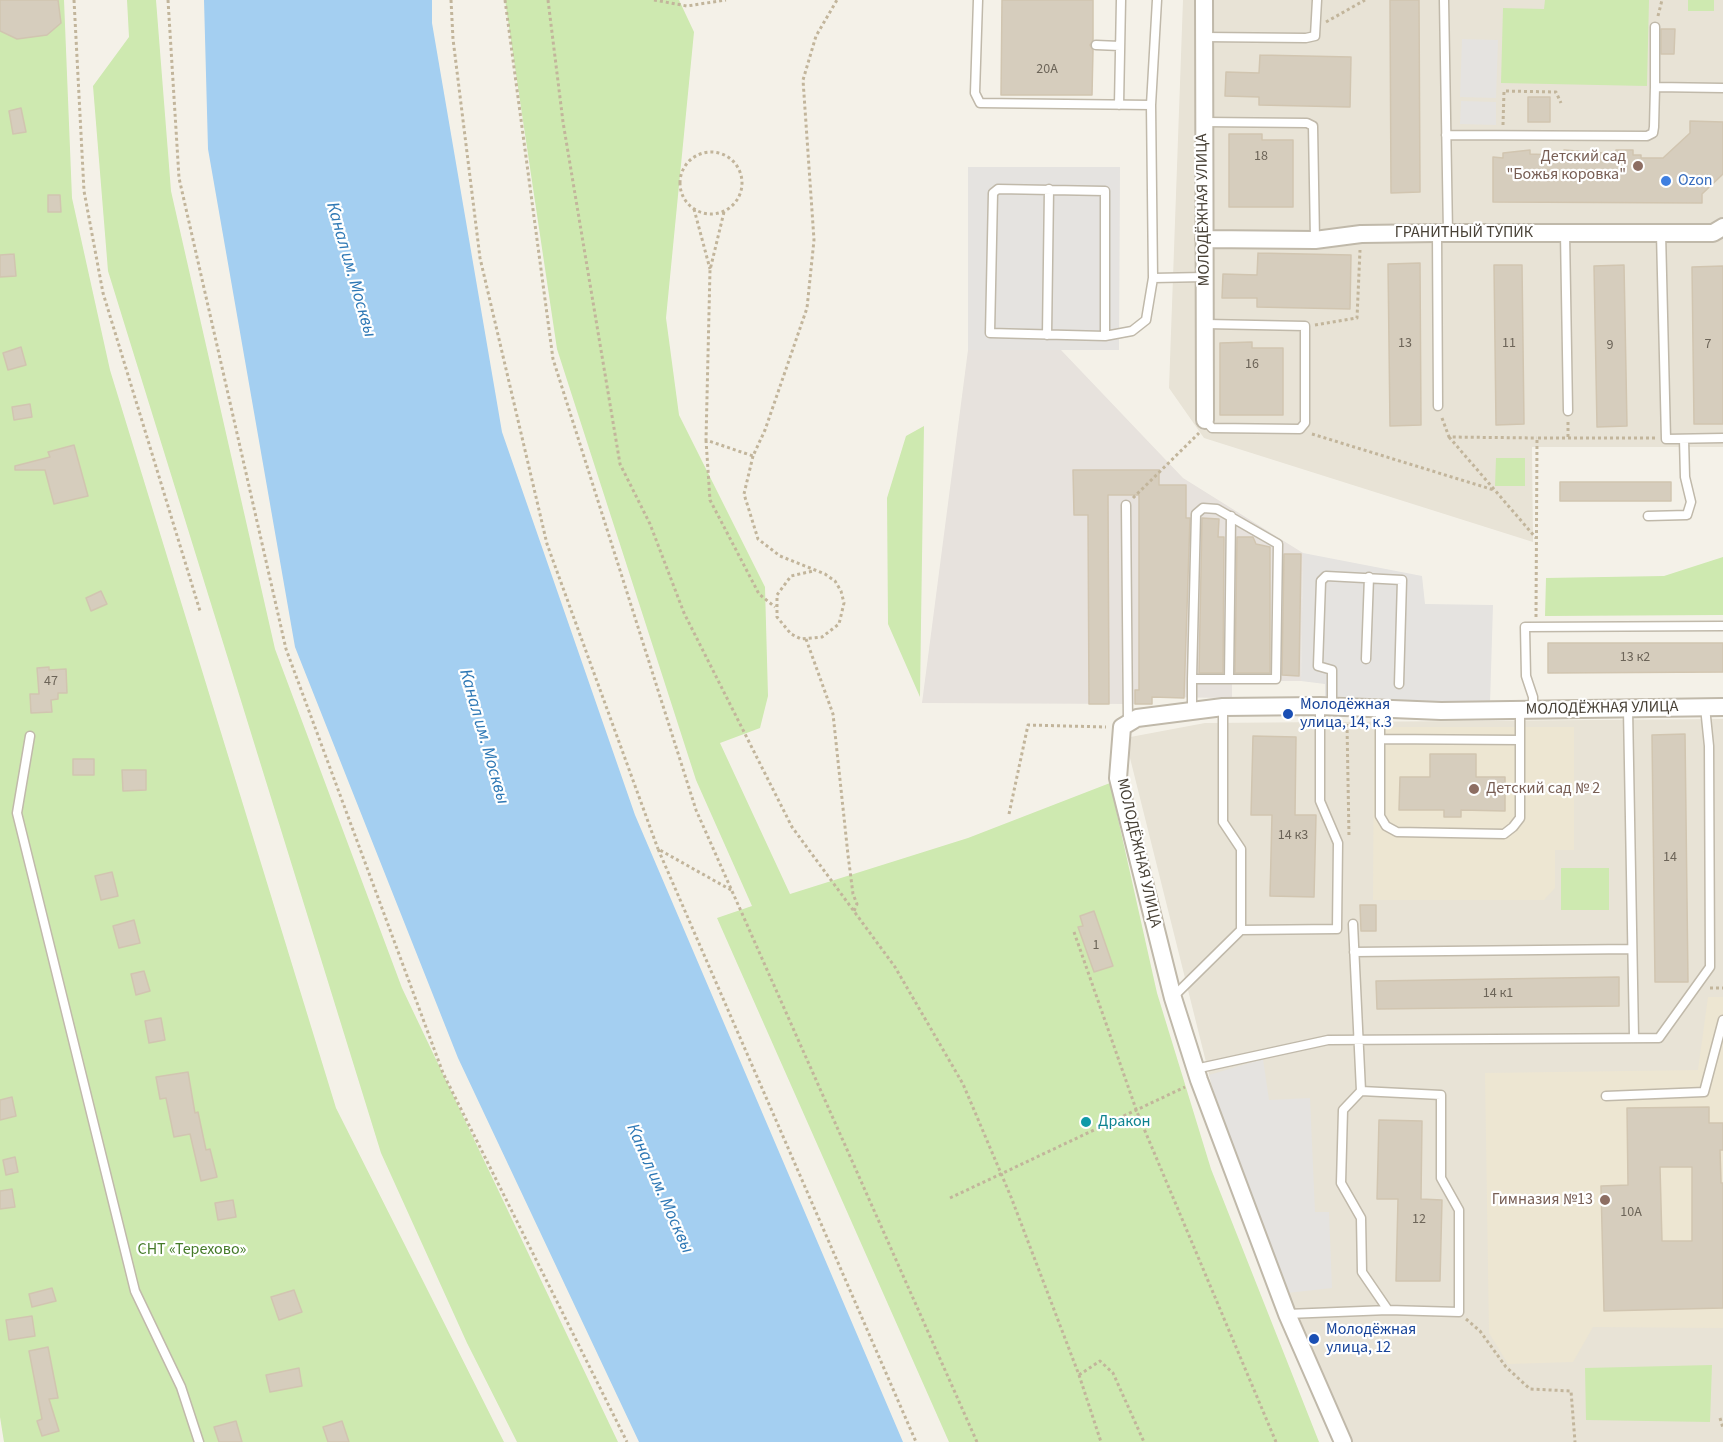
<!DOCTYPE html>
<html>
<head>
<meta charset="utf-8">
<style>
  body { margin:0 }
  canvas { display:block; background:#f4f1e8 }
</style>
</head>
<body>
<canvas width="1723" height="1442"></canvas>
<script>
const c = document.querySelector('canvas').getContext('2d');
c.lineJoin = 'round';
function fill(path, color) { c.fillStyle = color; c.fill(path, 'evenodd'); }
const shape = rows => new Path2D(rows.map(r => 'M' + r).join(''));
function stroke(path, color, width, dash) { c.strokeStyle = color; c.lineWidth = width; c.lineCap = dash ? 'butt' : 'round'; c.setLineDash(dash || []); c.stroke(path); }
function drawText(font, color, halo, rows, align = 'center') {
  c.font = font + ' "Source Sans 3",sans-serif'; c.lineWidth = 4.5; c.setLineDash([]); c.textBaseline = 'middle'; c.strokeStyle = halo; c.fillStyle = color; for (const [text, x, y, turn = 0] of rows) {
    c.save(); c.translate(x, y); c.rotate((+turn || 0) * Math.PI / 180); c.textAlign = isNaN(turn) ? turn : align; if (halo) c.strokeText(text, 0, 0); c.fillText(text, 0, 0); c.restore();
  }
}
fill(shape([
  [1183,0,1723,0,1723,447,1532,447,1533,542,1204,438,1169,388],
  [1723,719,1723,1442,1349,1442,1287,1293,1212,1086,1125,738,1205,723]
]), '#e8e3d6');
fill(shape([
  [968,350,1061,350,1183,478,1303,553,1301,681,1232,681,1232,698,1152,697,1135,704,922,703]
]), '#e7e2dd');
fill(shape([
  [1374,727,1574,727,1574,850,1555,850,1555,888,1544,900,1373,900],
  [1708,997,1723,997,1723,1328,1593,1327,1573,1362,1508,1364,1489,1333,1485,1073,1698,1070]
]), '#ede6d2');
fill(shape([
  [0,0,64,0,72,198,110,370,336,1108,504,1442,4,1442,0,1417],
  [127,0,156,0,171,191,275,649,402,988,618,1442,517,1442,467,1343,381,1153,108,271,93,86,129,37],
  [505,0,679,0,694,32,666,318,679,415,765,587,768,696,760,728,720,743,790,894,968,838,1110,783,1157,993,1211,1169,1319,1442,949,1442,717,918,752,906,696,780,557,349],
  [1545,0,1649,0,1647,86,1501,83,1503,8,1544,9],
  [1688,0,1714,0,1714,11,1688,11],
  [924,426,921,624,920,697,888,624,887,498,906,436],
  [1496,458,1525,458,1525,486,1495,486],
  [1723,557,1723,615,1545,616,1546,578,1664,576],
  [1561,868,1609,868,1609,910,1561,910],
  [1712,1365,1710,1422,1586,1420,1585,1368]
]), '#cee9b0');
fill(shape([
  [1462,39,1498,40,1496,98,1460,97],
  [1461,101,1496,102,1496,125,1460,124],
  [968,167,1120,167,1119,350,968,350],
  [1303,553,1422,576,1425,604,1493,605,1490,704,1325,696,1325,684,1301,681],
  [1263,1059,1269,1100,1310,1098,1315,1212,1329,1212,1332,1288,1287,1293,1212,1086,1209,1075]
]), '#e5e3e0');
fill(shape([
  [204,0,432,0,432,23,502,432,635,815,903,1442,639,1442,458,1058,295,647,208,149]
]), '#a4cff1');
const building = shape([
  [0,0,58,0,61,23,47,35,17,39,0,31,0,0],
  [1002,0,1093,0,1093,40,1090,45,1093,50,1092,95,1001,95,1002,0],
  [1390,0,1419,0,1420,192,1391,193,1390,0],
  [1661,29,1675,29,1674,54,1661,54,1661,29],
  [1260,55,1351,57,1350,107,1259,105,1259,97,1225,96,1226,72,1259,73,1260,55],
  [1528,97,1550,97,1550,122,1528,122,1528,97],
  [21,108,26,132,13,134,9,111,21,108],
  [1690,121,1723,122,1723,174,1702,194,1702,203,1493,202,1493,157,1503,158,1503,153,1530,150,1530,154,1555,155,1564,153,1564,150,1616,154,1616,150,1633,150,1633,155,1641,155,1641,158,1663,158,1690,133,1690,121],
  [1229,134,1262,134,1262,140,1293,140,1293,207,1229,207,1229,134],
  [48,195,60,195,61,212,48,212,48,195],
  [1258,253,1351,255,1350,309,1257,307,1257,298,1222,298,1223,274,1257,275,1258,253],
  [14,254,16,276,0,277,0,255,14,254],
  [1420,263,1421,425,1390,426,1388,264,1420,263],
  [1494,265,1522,265,1524,424,1496,425,1494,265],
  [1624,265,1627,426,1597,427,1594,266,1624,265],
  [1723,266,1723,424,1694,424,1692,267,1723,266],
  [1252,342,1252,348,1283,348,1283,415,1220,415,1220,343,1252,342],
  [21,347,26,365,8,370,3,353,21,347],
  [30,404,32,417,14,420,12,407,30,404],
  [74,445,88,496,54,504,45,470,15,470,15,466,50,457,48,452,74,445],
  [1073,470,1159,470,1159,485,1186,485,1186,518,1190,518,1184,698,1152,697,1152,704,1135,704,1135,690,1139,690,1139,495,1108,495,1109,704,1089,704,1088,515,1074,515,1073,470],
  [1560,482,1671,482,1671,501,1560,501,1560,482],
  [1202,518,1219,519,1218,537,1224,537,1223,673,1199,673,1202,518],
  [1237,537,1253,537,1256,544,1270,547,1270,673,1235,673,1237,537],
  [1284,554,1301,554,1299,676,1282,675,1284,554],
  [101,591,107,604,91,611,86,598,101,591],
  [1548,643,1723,643,1723,672,1548,673,1548,643],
  [49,667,49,670,66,669,67,693,58,693,58,699,51,700,52,712,31,713,30,694,39,694,37,668,49,667],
  [1685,734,1688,982,1655,982,1652,735,1685,734],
  [1253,736,1296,737,1295,815,1316,815,1314,897,1270,896,1272,815,1251,815,1253,736],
  [1430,754,1476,754,1476,777,1505,777,1505,811,1461,810,1461,817,1444,817,1444,810,1399,810,1400,777,1430,777,1430,754],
  [73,759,94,759,94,775,73,775,73,759],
  [122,770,146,770,146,790,123,791,122,770],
  [112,872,118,896,101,900,95,876,112,872],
  [1360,905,1376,905,1376,931,1361,931,1360,905],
  [1094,911,1113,966,1094,972,1078,927,1083,926,1080,916,1094,911],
  [134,920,140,943,119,948,113,926,134,920],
  [144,971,150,991,136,995,131,974,144,971],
  [1619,977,1619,1006,1377,1009,1376,981,1619,977],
  [161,1018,165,1040,149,1043,145,1021,161,1018],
  [188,1072,195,1113,198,1112,206,1150,210,1149,217,1177,201,1181,190,1134,174,1137,166,1098,160,1099,156,1077,188,1072],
  [12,1097,16,1116,0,1120,0,1100,12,1097],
  [1709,1107,1709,1123,1723,1123,1723,1150,1720,1150,1721,1183,1723,1183,1723,1308,1604,1311,1601,1186,1628,1185,1627,1108,1709,1107],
  [1660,1167,1692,1167,1692,1241,1662,1241,1660,1167],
  [1379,1120,1422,1121,1421,1199,1442,1200,1440,1281,1396,1281,1398,1199,1377,1199,1379,1120],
  [15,1157,18,1172,6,1175,3,1160,15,1157],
  [12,1189,15,1207,0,1209,0,1191,12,1189],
  [233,1200,236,1217,218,1220,215,1203,233,1200],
  [52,1288,56,1301,32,1307,29,1294,52,1288],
  [294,1290,302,1312,279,1320,271,1297,294,1290],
  [32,1316,35,1336,9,1340,6,1320,32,1316],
  [48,1347,58,1398,49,1399,59,1431,42,1436,37,1421,42,1419,29,1351,48,1347],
  [299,1368,302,1386,270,1392,266,1375,299,1368],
  [236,1421,242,1442,219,1442,214,1427,236,1421],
  [342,1421,349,1442,328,1442,323,1427,342,1421]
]);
fill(building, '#d6cdbd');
stroke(building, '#d1c5b0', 1.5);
const service = shape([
  [978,0,975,93,980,103,1151,105],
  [1444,0,1448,233],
  [1204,37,1306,38,1315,36,1317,0],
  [1096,45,1120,46],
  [1655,87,1655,27],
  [1119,105,1121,0],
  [1204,122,1307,123,1313,126,1315,240],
  [1446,135,1647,136,1653,133,1654,127,1655,87,1723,88],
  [1437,233,1438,406],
  [1565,233,1568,411],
  [1661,233,1666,439,1723,438],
  [1153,278,1205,277],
  [1047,335,1049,189],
  [1105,336,1105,191,998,189,993,193,990,333,1105,336,1132,331,1146,320,1153,278,1151,105,1157,0],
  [1205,420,1212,428,1300,429,1305,423,1305,326,1206,324],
  [1126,505,1128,723],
  [1648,516,1687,515,1691,502,1685,477,1684,439],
  [1366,659,1369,577],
  [1229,679,1231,516],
  [1332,706,1332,670,1318,666,1321,581,1326,576,1402,580,1399,684],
  [1223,707,1223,822,1241,849,1241,930,1337,929,1338,843,1320,801,1320,706],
  [1380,709,1380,816,1386,826,1397,832,1504,834,1513,827,1520,818,1520,711],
  [1628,709,1634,1037],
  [1533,710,1533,697,1526,676,1525,627,1723,626],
  [1192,711,1192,679,1196,514,1203,508,1217,509,1278,544,1276,679,1192,679],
  [30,736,17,813,135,1291,181,1387,199,1442],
  [1380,739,1520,740],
  [1353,924,1361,1091,1343,1110,1341,1183,1361,1218,1362,1272,1388,1310,1459,1312,1459,1210,1441,1178,1441,1095,1361,1091],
  [1354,952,1632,949],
  [1173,997,1241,930],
  [1195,1069,1328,1040,1659,1038,1710,967,1709,746,1705,707],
  [1606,1096,1704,1092,1723,1020],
  [1287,1314,1388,1310]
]);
const minor = shape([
  [1204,0,1205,420],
  [1204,239,1315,240,1361,234,1437,233,1713,233,1723,227],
  [1343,1442,1287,1314,1199,1080,1173,998,1118,778,1122,727,1137,718,1223,707,1320,706,1441,711,1723,707]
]);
stroke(service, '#c0b9aa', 11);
stroke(minor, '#c0b9aa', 20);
stroke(shape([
  [74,0,84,191,103,293,200,611],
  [168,0,179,178,286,649,443,1073,627,1442],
  [451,0,453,39,480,258,547,544,658,849],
  [505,0,553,359,696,810,977,1442],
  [548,0,563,122,620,464,650,524,684,613,792,827,895,967,963,1084,1011,1197,1079,1375,1101,1442],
  [654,0,687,6,726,0],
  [1658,16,1662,0],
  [1326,22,1365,0],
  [1503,125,1504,91,1556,92,1561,103],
  '680 183a31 31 0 1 1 62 0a31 31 0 1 1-62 0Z',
  [694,209,710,269],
  [724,212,710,270,706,440,753,456,765,430,807,308,814,240,803,80,816,36,837,0],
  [1315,325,1357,318,1360,250],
  [1442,418,1449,437,1537,438],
  [1568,422,1568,438],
  [1312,434,1494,490],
  [1449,437,1536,538],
  [706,440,710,500,759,594,775,607],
  [753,456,744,494,758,539,780,556,825,574,835,581,841,591,844,603,839,624,822,637,801,639,791,634,777,617,777,595,791,576,813,571],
  [1133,498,1199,433],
  [1536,617,1537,438,1655,438],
  [806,639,833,714,848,855,853,894,857,904,854,911],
  [1347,724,1349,837],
  [1009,814,1028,725,1106,727],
  [731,890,658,849,916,1442],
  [1074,932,1137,1112,1276,1442],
  [1710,988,1723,988],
  [950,1198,1185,1087],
  [1466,1319,1480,1331,1506,1367,1530,1389,1571,1391,1575,1442],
  [1079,1375,1100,1361,1113,1373,1144,1442],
  [1720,1418,1723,1428]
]), '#c2b59b', 3, [3, 3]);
stroke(service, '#fff', 8);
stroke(minor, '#fff', 16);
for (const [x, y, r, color] of [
  [1638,166,6,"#8d6e63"],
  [1666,181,6,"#3f7fe0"],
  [1288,714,6,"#1a4fb4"],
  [1474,789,6,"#8d6e63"],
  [1086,1122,6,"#0f9aa8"],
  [1605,1200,6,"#8d6e63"],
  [1314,1339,6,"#1a4fb4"]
]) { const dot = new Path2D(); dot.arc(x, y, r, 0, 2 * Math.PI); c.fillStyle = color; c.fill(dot); stroke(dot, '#fff', 2); }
drawText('14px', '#6c6458', null, [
  ["20А",1047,70],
  ["18",1261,157],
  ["13",1405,344],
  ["11",1509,344],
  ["7",1708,345],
  ["9",1610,346],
  ["16",1252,365],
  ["13 к2",1635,658],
  ["47",51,682],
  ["14 к3",1293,836],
  ["14",1670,858],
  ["1",1096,946],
  ["14 к1",1498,994],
  ["10А",1631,1213],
  ["12",1419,1220]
]);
drawText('16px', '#785e54', '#fff', [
  ["Детский сад",1626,157],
  ["\"Божья коровка\"",1626,175],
  ["Детский сад № 2",1486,789,"left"],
  ["Гимназия №13",1593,1200]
], 'right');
drawText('16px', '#366cbe', '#fff', [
  ["Ozon",1678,181]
], 'left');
drawText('16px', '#484136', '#fff', [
  ["МОЛОДЁЖНАЯ УЛИЦА",1204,210,-91],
  ["ГРАНИТНЫЙ ТУПИК",1464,233],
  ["МОЛОДЁЖНАЯ УЛИЦА",1602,709,-1],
  ["МОЛОДЁЖНАЯ УЛИЦА",1138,853,77]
]);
drawText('16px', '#164399', '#fff', [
  ["Молодёжная",1300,705],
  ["улица, 14, к.3",1300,723],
  ["Молодёжная",1326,1330],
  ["улица, 12",1326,1348]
], 'left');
drawText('16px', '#0d838f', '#fff', [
  ["Дракон",1098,1122]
], 'left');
drawText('16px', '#457b29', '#fff', [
  ["СНТ «Терехово»",192,1250]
]);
drawText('italic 18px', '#2e78b5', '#fff', [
  ["Канал им. Москвы",350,270,74],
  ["Канал им. Москвы",483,737,74],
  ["Канал им. Москвы",659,1189,66]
]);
</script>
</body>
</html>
